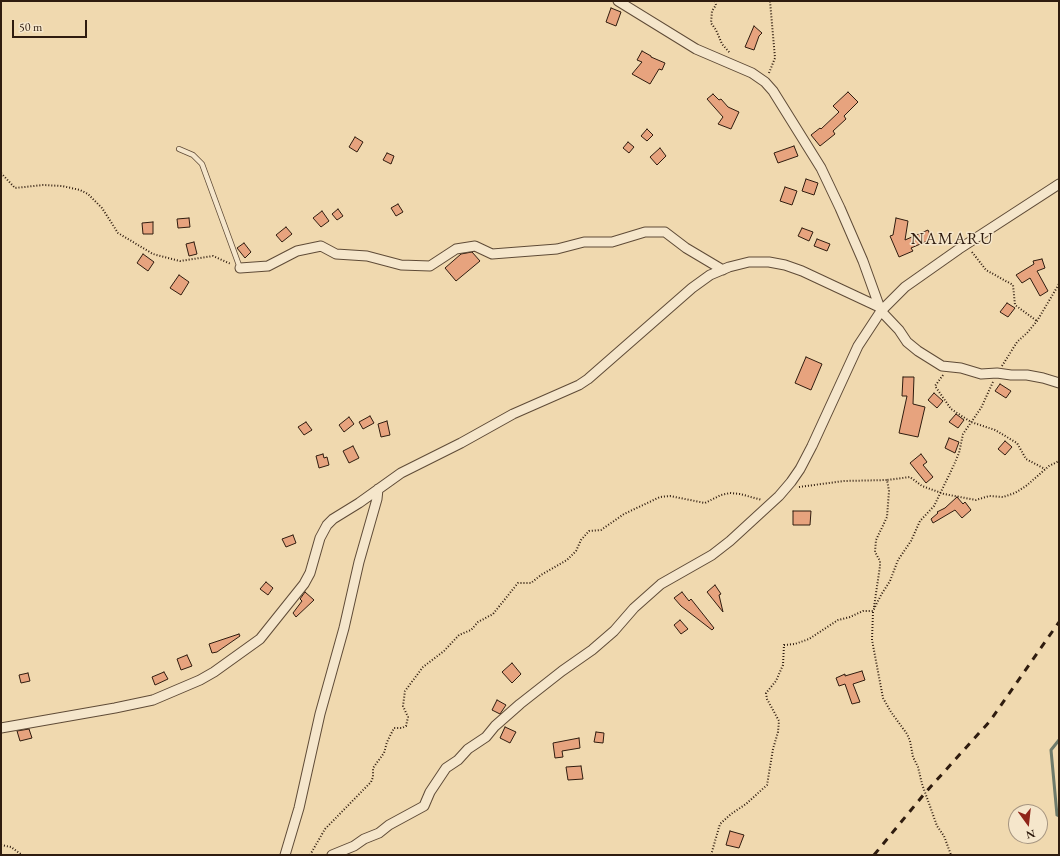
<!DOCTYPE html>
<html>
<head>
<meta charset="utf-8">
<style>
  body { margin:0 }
  #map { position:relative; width:1060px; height:856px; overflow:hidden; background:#f0d9af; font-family:"EB Garamond",serif }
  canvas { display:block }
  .frame { position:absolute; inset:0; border:2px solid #2f1c0f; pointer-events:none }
  .north { position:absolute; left:1008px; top:804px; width:40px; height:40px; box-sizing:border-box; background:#f5e6cb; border:1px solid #a69580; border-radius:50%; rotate:165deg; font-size:11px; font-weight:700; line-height:16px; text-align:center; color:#2f1c0f }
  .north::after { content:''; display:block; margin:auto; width:14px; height:18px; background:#8f2418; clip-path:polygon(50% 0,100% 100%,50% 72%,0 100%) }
  .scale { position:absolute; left:12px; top:20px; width:75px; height:18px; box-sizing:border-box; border:2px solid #2f1c0f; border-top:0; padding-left:5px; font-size:12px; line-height:14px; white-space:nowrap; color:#2f1c0f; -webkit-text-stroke:3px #f5e6cb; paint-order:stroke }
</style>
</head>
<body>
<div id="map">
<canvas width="1060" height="856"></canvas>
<div class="frame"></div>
<div class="north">N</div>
<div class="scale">50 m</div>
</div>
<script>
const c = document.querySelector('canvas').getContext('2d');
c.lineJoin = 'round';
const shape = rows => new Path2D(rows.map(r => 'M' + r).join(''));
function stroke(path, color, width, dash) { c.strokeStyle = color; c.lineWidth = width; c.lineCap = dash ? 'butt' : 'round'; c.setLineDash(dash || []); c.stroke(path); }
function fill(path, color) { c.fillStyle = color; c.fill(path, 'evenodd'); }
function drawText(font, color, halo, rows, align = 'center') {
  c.font = font + ' "EB Garamond",serif'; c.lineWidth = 3; c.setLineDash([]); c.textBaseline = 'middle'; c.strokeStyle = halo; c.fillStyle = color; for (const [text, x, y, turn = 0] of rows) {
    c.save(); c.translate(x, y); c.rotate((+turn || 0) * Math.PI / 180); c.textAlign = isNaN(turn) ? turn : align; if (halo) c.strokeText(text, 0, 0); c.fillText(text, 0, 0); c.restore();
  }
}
stroke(shape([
  [1059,740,1051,750,1057,815,1059,816]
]), '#6f7b6b', 3);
const building = shape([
  [611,8,621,12,616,26,606,22,611,8],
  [754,26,762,33,759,36,754,50,745,47,754,26],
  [642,51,651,56,651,57,665,63,662,70,659,69,650,84,632,74,642,62,637,60,642,51],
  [848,92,858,102,844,116,846,119,833,131,835,134,820,146,811,135,820,128,821,129,839,112,833,106,848,92],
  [713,94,719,100,721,99,728,107,739,112,731,129,718,124,723,117,707,99,713,94],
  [647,129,653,135,647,141,641,136,647,129],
  [355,137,363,142,357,152,349,147,355,137],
  [628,142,634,147,629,153,623,148,628,142],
  [794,146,798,156,778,163,774,153,794,146],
  [660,148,666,156,657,165,650,157,660,148],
  [387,153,394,156,391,164,383,160,387,153],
  [806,179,818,183,814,195,802,191,806,179],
  [785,187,797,191,792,205,780,201,785,187],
  [398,204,403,212,396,216,391,208,398,204],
  [338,209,343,216,337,220,332,214,338,209],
  [322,211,329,221,321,227,313,218,322,211],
  [189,218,190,227,178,228,177,219,189,218],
  [896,218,908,221,905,240,928,230,932,239,911,248,913,251,899,257,890,236,893,235,896,218],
  [153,222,153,234,143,234,142,223,153,222],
  [286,227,292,234,282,242,276,235,286,227],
  [802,228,813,232,809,241,798,236,802,228],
  [817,239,830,244,827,251,814,246,817,239],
  [194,242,197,254,189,256,186,244,194,242],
  [244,243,251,252,245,258,237,248,244,243],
  [472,252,480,261,456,281,445,268,461,254,472,252],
  [143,254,154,262,148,271,137,263,143,254],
  [1042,259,1045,268,1037,271,1048,291,1040,296,1030,278,1022,283,1016,275,1034,264,1033,261,1042,259],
  [179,275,189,282,181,295,170,288,179,275],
  [1007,303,1015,308,1008,317,1000,312,1007,303],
  [806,357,822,364,811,390,795,383,806,357],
  [903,377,914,377,913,404,925,407,918,437,899,433,907,396,902,396,903,377],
  [1000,384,1011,391,1006,398,995,391,1000,384],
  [934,393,943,401,937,408,928,400,934,393],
  [956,414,964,420,958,428,949,422,956,414],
  [370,416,374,423,363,429,359,422,370,416],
  [349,417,354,424,344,432,339,425,349,417],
  [387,421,390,435,381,437,378,424,387,421],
  [306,422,312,430,304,435,298,427,306,422],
  [949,438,959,442,955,453,945,448,949,438],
  [1005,441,1012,447,1005,455,998,449,1005,441],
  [353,446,359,458,349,463,343,451,353,446],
  [323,454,324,458,327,457,329,465,319,468,316,456,323,454],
  [921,454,927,462,923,465,933,477,926,483,910,463,921,454],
  [957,497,963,504,965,502,971,510,962,518,955,510,933,523,931,519,938,513,937,512,945,508,957,497],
  [793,511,811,511,810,525,793,525,793,511],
  [293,535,296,543,286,547,282,539,293,535],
  [266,582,273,588,268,595,260,589,266,582],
  [715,585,721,594,719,595,723,612,707,592,715,585],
  [305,592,314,600,296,617,293,613,302,601,300,599,305,592],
  [682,592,689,601,691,599,714,628,712,630,681,606,674,598,682,592],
  [680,620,688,629,681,634,674,625,680,620],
  [239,634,240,636,217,652,212,653,209,644,239,634],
  [187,655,192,666,181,670,177,659,187,655],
  [512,663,521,674,512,683,502,672,512,663],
  [862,671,865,680,853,684,860,702,852,704,845,684,839,686,836,678,845,674,845,676,862,671],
  [164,672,168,679,155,685,152,677,164,672],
  [28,673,30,681,21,683,19,675,28,673],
  [497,700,506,705,500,714,492,710,497,700],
  [505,727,516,732,510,743,500,738,505,727],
  [29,729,32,738,20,741,17,731,29,729],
  [596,732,604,733,603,743,594,742,596,732],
  [579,738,580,748,562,751,563,757,555,758,553,743,579,738],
  [581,766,583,779,568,780,566,767,581,766],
  [730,831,744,835,739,848,726,845,730,831]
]);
fill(building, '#e7a37e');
stroke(building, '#2f1c0f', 1);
const service = shape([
  [179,149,193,155,202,164,240,268]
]);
const minor = shape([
  [618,1,696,49,752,73,765,82,773,91,821,168,840,208,863,261,881,311,899,330,907,342,918,351,942,366,961,368,981,374,997,373,1011,375,1027,375,1043,378,1059,383],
  [240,268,268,266,297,251,321,246,336,254,367,256,401,265,430,266,456,249,475,246,492,254,557,249,584,242,612,242,645,232,665,232,686,248,723,270],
  [1,728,115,708,153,700,200,680,214,672,260,639,304,584,310,573,320,538,327,525,333,519,359,503,401,473,461,443,513,414,579,385,588,379,692,288,710,275,729,267,749,262,769,262,785,265,802,271,879,307],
  [285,855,299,808,320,714,344,628,359,562,377,499,378,489],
  [332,855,354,846,364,839,379,833,389,825,424,806,430,792,446,768,458,760,468,749,486,737,495,726,520,704,562,671,592,650,614,631,634,608,661,584,712,555,730,541,779,496,791,482,800,469,812,446,858,346,881,311,905,287,959,249,1059,184]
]);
stroke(service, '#5f4b37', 6);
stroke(minor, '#5f4b37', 11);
stroke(shape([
  [715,1,716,5,712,11,711,23,716,30,722,44,730,53],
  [769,73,775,58,770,1],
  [1,173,15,188,43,185,62,186,80,190,88,194,102,208,118,233,153,254,180,261,213,256,231,264],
  [972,252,986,270,1013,285,1015,305,1037,321],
  [1002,366,1017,342,1027,333,1037,321,1059,284],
  [943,375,935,386,951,409,971,422,995,430,1017,443,1026,459,1045,469],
  [799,487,844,481,887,480],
  [874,607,880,566,880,561,875,552,876,540,887,517,889,491,887,480,910,477,922,486,944,494,976,500,989,496,1003,497,1015,493,1026,486,1049,466,1059,461],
  [873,612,872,640,883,698,891,712,907,734,910,741,913,757,918,767,922,784,931,809,937,826,944,836,951,855],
  [1,845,11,847,22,855],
  [310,855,325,829,371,782,373,777,373,768,384,753,387,742,394,728,402,728,406,726,408,717,403,706,405,691,423,667,444,651,459,635,471,630,478,622,493,614,518,583,531,583,541,575,567,560,576,551,581,540,589,531,601,530,624,514,660,497,670,496,705,503,721,495,730,493,740,494,762,500],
  [711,855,720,824,731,814,746,804,767,785,773,749,778,732,779,721,767,699,766,693,776,681,783,665,784,645,795,644,809,639,838,620,850,617,863,611,873,611,881,595,890,581,898,560,911,541,920,521,934,506,953,467,959,453,963,434,981,408,993,382]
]), '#2f1c0f', 2, [1, 2]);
stroke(service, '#f5e6cb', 4.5);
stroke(minor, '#f5e6cb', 9);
stroke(shape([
  [874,855,925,793,990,721,1059,622]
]), '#2f1c0f', 3, [7, 7]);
c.letterSpacing = '1px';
drawText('17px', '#2f1c0f', '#f5e6cb', [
  ["NAMARU",952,239]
]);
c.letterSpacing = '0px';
</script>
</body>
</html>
